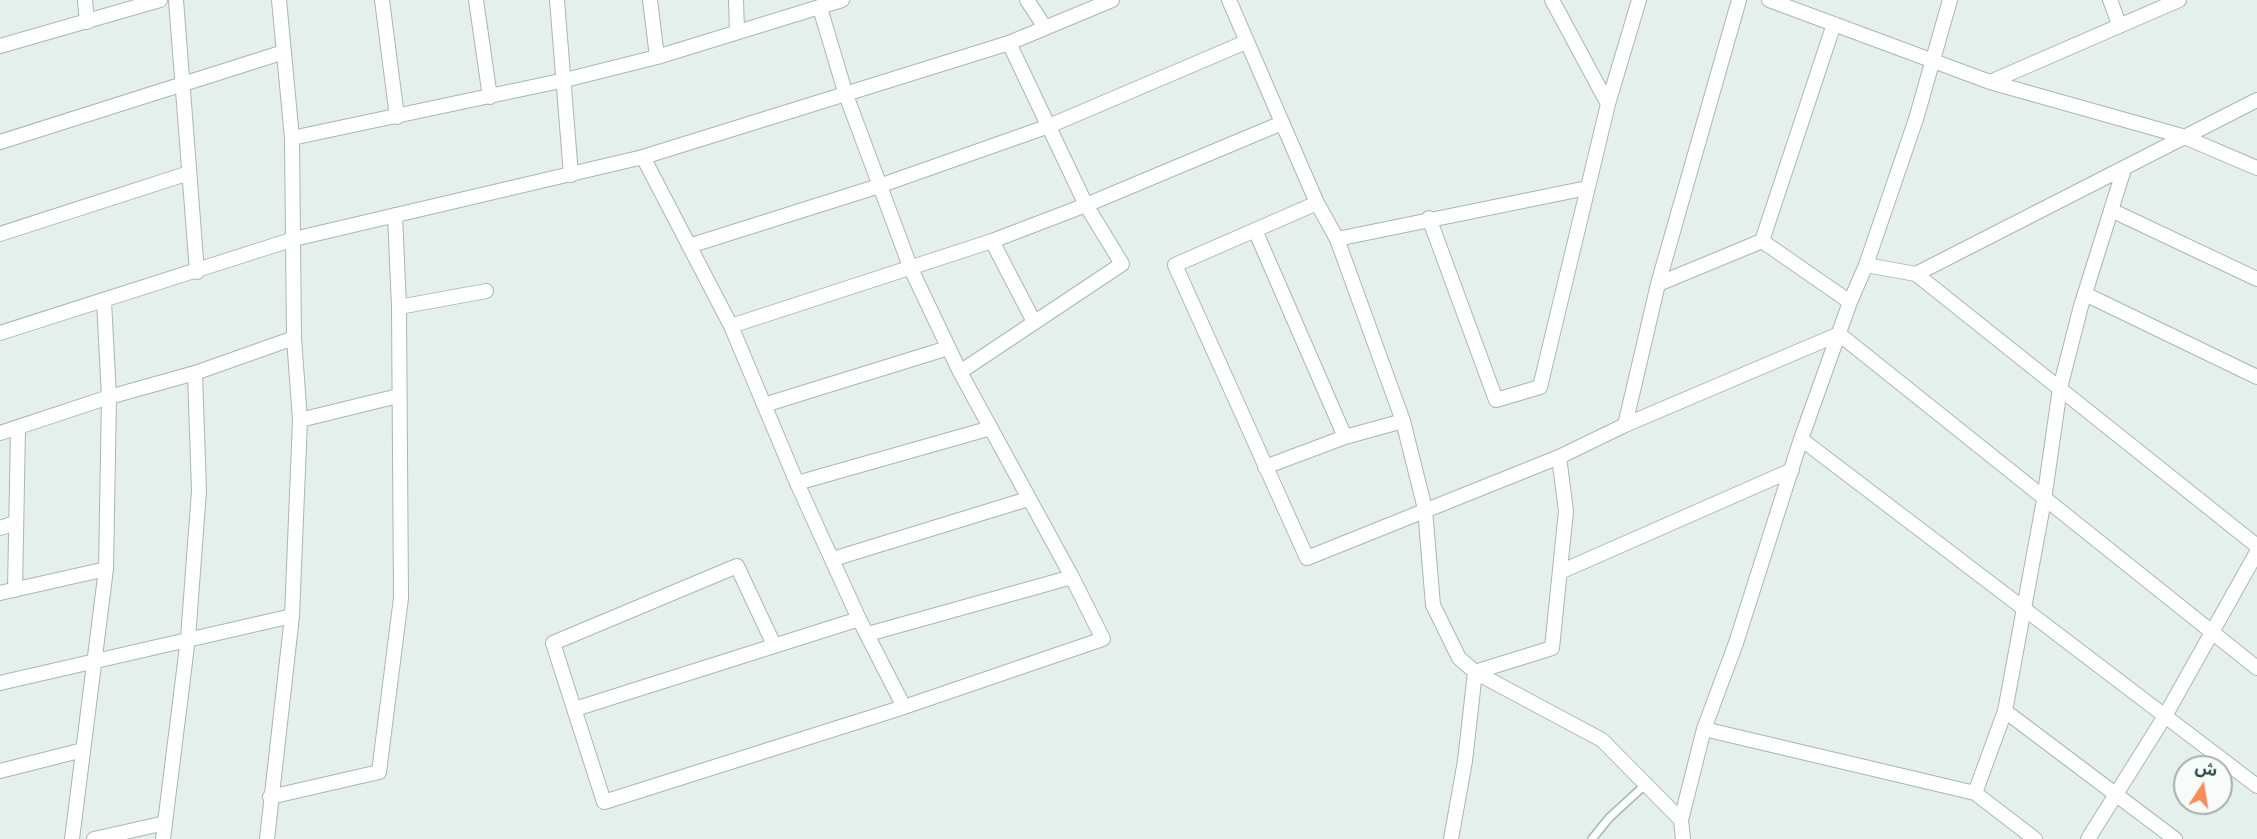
<!DOCTYPE html>
<html>
<head>
<meta charset="utf-8">
<style>
  body { margin:0 }
  #map { position:relative; width:2257px; height:839px; overflow:hidden; background:#e5efec; font-family:Karla,"Noto Sans Arabic",sans-serif }
  canvas { display:block }
  .north { position:absolute; left:2173px; top:755px; width:60px; height:60px; box-sizing:border-box; background:#f7fbf9; border:2px solid #a2b1ae; border-radius:50%; rotate:12deg; font-size:16px; font-weight:700; line-height:24px; text-align:center; color:#23433d }
  .north::after { content:''; display:block; margin:auto; width:21px; height:27px; background:#fa8b58; clip-path:polygon(50% 0,100% 100%,50% 72%,0 100%) }
</style>
</head>
<body>
<div id="map">
<canvas width="2257" height="839"></canvas>
<div class="north">ش</div>
</div>
<script>
const c = document.querySelector('canvas').getContext('2d');
c.lineJoin = 'round';
const shape = rows => new Path2D(rows.map(r => 'M' + r).join(''));
function stroke(path, color, width, dash) { c.strokeStyle = color; c.lineWidth = width; c.lineCap = dash ? 'butt' : 'round'; c.setLineDash(dash || []); c.stroke(path); }
const lane = shape([
  [1592,839,1609,818,1646,784]
]);
const street = shape([
  [85,0,87,22],
  [176,0,197,272],
  [382,0,397,117],
  [476,0,490,97],
  [557,0,571,175],
  [650,0,657,57],
  [736,0,737,31],
  [1027,0,1044,26],
  [1229,0,1317,203],
  [1552,0,1608,104],
  [1769,0,1990,82,2182,136,2257,168],
  [2110,0,2119,24],
  [0,46,160,0],
  [1990,82,2179,0],
  [292,138,565,80,657,57,842,0],
  [0,142,284,52],
  [643,157,731,326,797,483,859,619,904,707],
  [1587,188,1337,239,1403,421,1425,509,1433,605,1459,658,1475,672,1602,740,1681,820],
  [2111,210,2257,279],
  [1429,218,1496,400,1540,387,1608,104,1639,0],
  [1255,230,1345,437,1403,421],
  [0,234,189,173],
  [1337,239,1317,203,1175,265,1307,558,1559,457,1625,425,1839,334,2257,668],
  [992,241,1034,322],
  [1762,241,1834,24],
  [689,246,879,186,1049,126,1246,42],
  [1866,265,1916,274,2257,100],
  [1916,274,2257,546],
  [1658,284,1762,241,1850,302],
  [2085,294,2257,377],
  [399,307,486,291],
  [731,326,992,241,1086,205,1282,123],
  [0,333,294,239,643,157,1009,43,1112,0],
  [960,372,1122,264,1086,205,1009,43],
  [764,405,948,348],
  [300,420,398,396],
  [1625,425,1658,284,1739,0],
  [0,433,109,397,195,373,294,338],
  [1801,439,2257,786],
  [1265,467,1345,437],
  [797,483,991,428],
  [0,528,15,523],
  [833,559,1028,499],
  [1560,572,1792,470],
  [15,590,18,428],
  [0,593,106,569],
  [868,634,1072,577],
  [774,645,737,566,553,643,604,802,904,707,1103,639,1072,577,960,372,911,269,846,95,820,8],
  [0,683,292,616],
  [575,709,859,619],
  [2005,711,2175,839],
  [1704,729,1975,793,2035,839],
  [0,771,83,750],
  [1975,793,2005,711,2044,500,2060,388,2081,306,2124,169],
  [270,797,379,772,401,598,399,307,395,215],
  [72,839,106,569,109,397,104,301],
  [94,839,165,823],
  [163,839,188,638,199,491,195,373],
  [267,839,292,616,300,420,294,338,292,138,279,0],
  [1451,839,1465,761,1475,672,1552,648,1566,511,1559,457],
  [1683,839,1681,820,1704,729,1736,643,1801,439,1850,302,1866,265,1916,119,1950,0],
  [2088,839,2165,716,2257,552]
]);
stroke(lane, '#a7b8b4', 10);
stroke(street, '#a7b8b4', 16);
stroke(lane, '#fff', 7);
stroke(street, '#fff', 14);
</script>
</body>
</html>
